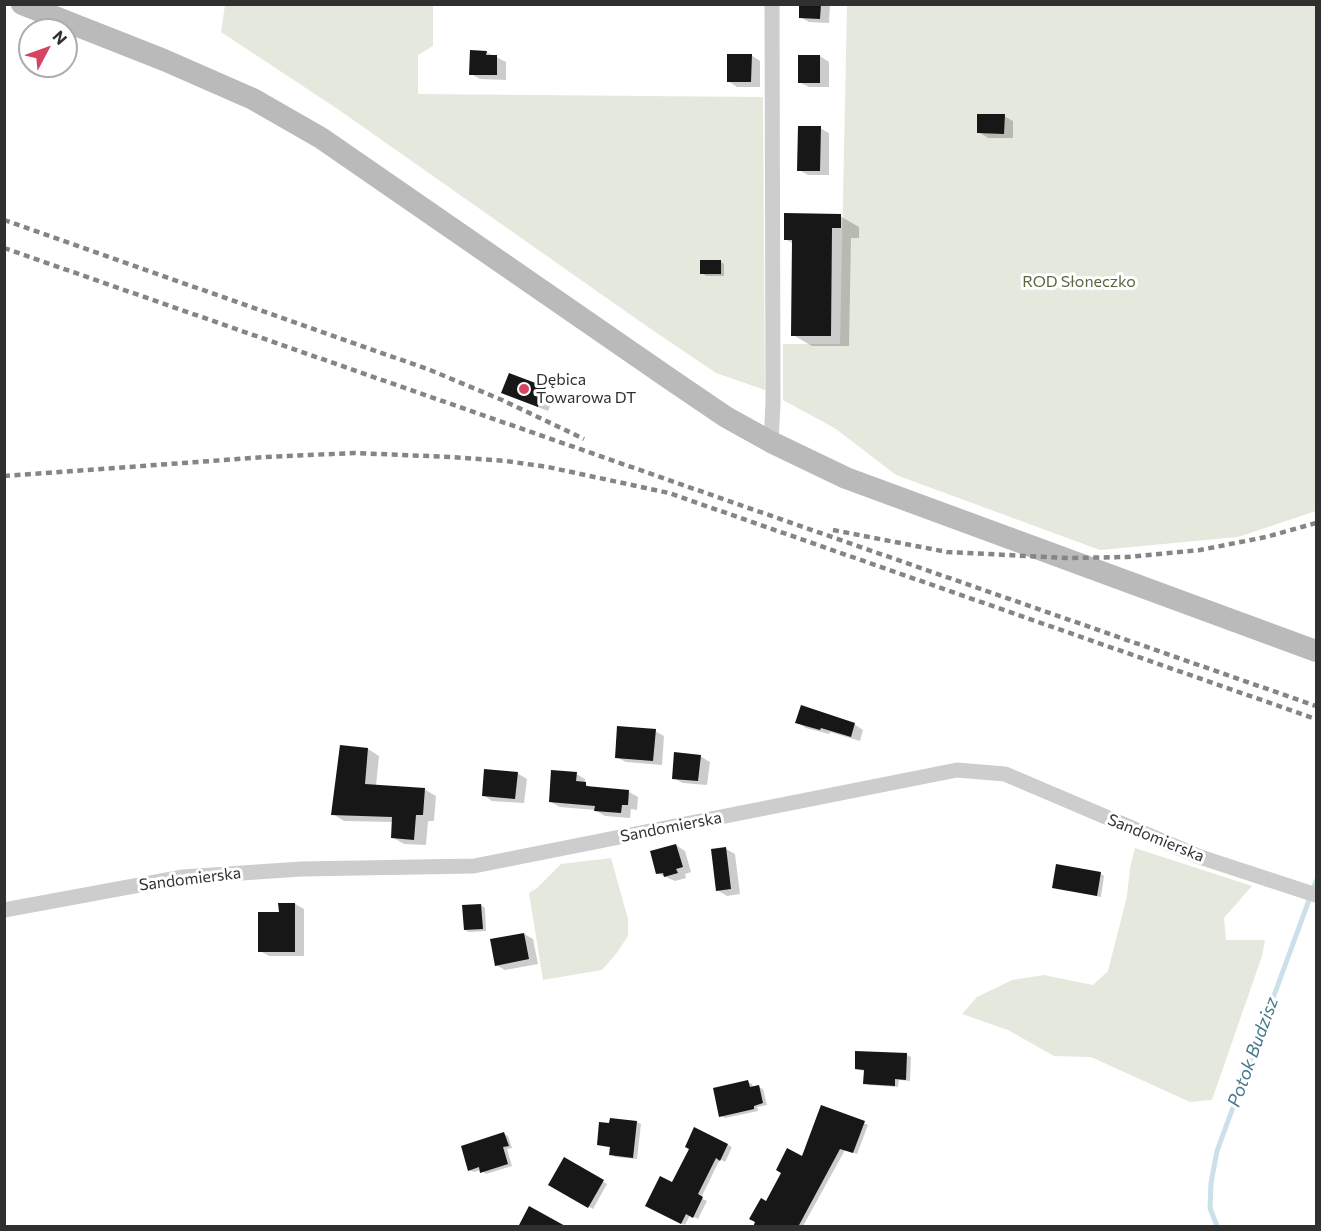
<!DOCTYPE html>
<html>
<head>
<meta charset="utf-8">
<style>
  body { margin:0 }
  #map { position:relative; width:1321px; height:1231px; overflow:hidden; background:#fff; font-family:Commissioner,sans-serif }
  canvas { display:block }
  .frame { position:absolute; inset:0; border:6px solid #303030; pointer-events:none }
  .north { position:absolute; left:18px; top:18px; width:60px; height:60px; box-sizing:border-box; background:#fff; border:2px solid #acacac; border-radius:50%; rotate:49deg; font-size:16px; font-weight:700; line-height:24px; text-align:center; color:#303030 }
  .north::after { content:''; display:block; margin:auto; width:21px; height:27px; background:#d54562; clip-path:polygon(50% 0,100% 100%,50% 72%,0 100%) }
</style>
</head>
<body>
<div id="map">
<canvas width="1321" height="1231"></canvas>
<div class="frame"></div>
<div class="north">N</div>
</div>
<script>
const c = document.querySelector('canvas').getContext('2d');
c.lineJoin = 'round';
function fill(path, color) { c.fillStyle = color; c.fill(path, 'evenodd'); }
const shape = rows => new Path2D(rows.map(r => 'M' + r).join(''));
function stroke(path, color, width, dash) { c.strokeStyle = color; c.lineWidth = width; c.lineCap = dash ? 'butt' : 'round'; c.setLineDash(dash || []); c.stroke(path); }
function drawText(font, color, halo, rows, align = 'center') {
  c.font = font + ' Commissioner,sans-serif'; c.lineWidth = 6; c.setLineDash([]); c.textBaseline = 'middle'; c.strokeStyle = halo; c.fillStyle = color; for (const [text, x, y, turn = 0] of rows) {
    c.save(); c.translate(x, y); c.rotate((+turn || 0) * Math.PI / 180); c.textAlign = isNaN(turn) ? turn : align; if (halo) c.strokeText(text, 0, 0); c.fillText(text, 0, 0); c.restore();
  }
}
fill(shape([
  [225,5,433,5,433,46,418,55,418,94,763,97,765,390,716,373,645,325,339,110,221,32],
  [847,5,1316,5,1316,511,1238,537,1100,550,896,475,836,429,783,400,783,344,840,344],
  [1135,848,1252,886,1224,918,1226,940,1265,940,1262,956,1212,1100,1190,1102,1091,1057,1054,1056,1008,1030,962,1014,977,997,1012,980,1044,975,1093,985,1108,971,1127,896,1130,868],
  [611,858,628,919,628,936,616,954,602,970,543,980,529,893,537,888,561,864]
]), '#e5e9dd');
fill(shape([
  [801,4,830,4,829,23,809,22,800,17],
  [486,52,506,62,506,80,480,79,471,74],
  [751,55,760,61,760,87,737,87,728,81],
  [820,56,829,62,829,87,809,87,799,82],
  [1004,116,1013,121,1013,138,988,138,979,132],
  [820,128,829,133,829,175,808,175,799,170],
  [840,216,859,227,859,238,851,238,849,346,812,346,793,335,794,244,785,239],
  [720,261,724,264,724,276,706,276,702,273],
  [510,375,555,394,548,411,512,397],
  [797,722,854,724,863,730,860,741,830,732,829,734,806,728],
  [655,731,664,736,662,765,626,762,616,757],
  [368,749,379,756,376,786,424,789,436,796,434,821,428,821,426,845,404,844,392,837,393,822,344,821,333,814],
  [700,756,710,762,707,785,683,783,673,778],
  [517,773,527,779,524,803,492,801,483,795],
  [576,774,585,779,585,784,593,788,629,792,638,797,637,810,631,809,630,818,605,816,595,810,560,807,551,802],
  [676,845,685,851,691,872,685,874,686,878,675,881,657,873],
  [726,849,735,854,740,894,727,896,717,890],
  [1100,873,1104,876,1101,897,1053,887],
  [295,904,304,909,304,956,269,956,260,951],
  [481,905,485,908,486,931,469,932,465,930],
  [524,934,533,939,538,964,505,970,496,965],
  [907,1055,911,1057,910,1081,899,1080,898,1087,869,1085,864,1083,865,1071,856,1069],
  [748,1082,752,1084,753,1088,759,1087,763,1089,767,1105,757,1107,758,1111,725,1118,721,1116],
  [637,1122,641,1124,637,1159,615,1157,611,1154,611,1148,598,1145],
  [864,1123,868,1125,857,1154,845,1150,803,1226,755,1226,783,1172],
  [695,1129,732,1147,725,1162,720,1159,701,1198,707,1201,698,1219,690,1215,685,1225,647,1206,673,1184,691,1148],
  [504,1134,508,1136,512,1148,507,1149,512,1166,486,1174,481,1170,474,1172,469,1170],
  [564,1159,607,1184,593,1209,550,1185]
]), '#0003');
stroke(shape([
  [1217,1226,1210,1208,1211,1183,1217,1151,1316,881]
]), '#cbe0e8', 5);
fill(shape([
  [799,4,821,4,820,19,799,18],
  [470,50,487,51,486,55,497,55,497,75,469,75],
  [727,54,752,54,751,82,727,82],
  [798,55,820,55,820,83,798,83],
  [977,114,1005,114,1004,134,977,133],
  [798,126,821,126,820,171,797,171],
  [784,213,841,214,841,228,832,228,831,336,791,336,792,240,784,240],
  [700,260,721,260,721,274,700,274],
  [509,373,546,387,538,407,501,393],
  [801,705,855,723,851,737,821,728,820,730,795,723],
  [617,726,656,729,653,761,615,758],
  [340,745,368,748,365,784,425,788,423,815,416,815,414,840,391,838,392,817,331,815],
  [674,752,701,755,698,781,672,779],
  [484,769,518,772,515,799,482,796],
  [551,770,577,772,576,781,586,782,586,786,629,790,628,805,622,805,621,813,594,811,595,806,549,802],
  [676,844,683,867,676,869,678,873,664,877,663,873,656,874,650,851],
  [726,847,731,889,716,891,711,849],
  [1056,864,1101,872,1097,896,1052,888],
  [278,903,295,903,295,952,258,952,258,912,279,912],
  [481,904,483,929,464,930,462,905],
  [524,933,529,959,495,966,490,939],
  [855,1051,907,1053,906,1080,895,1079,895,1086,863,1084,864,1070,855,1069],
  [748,1080,750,1087,759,1085,763,1103,754,1106,754,1109,719,1117,713,1088],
  [821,1105,865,1121,853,1153,840,1149,798,1227,753,1227,755,1222,749,1219,761,1198,766,1201,781,1173,776,1170,787,1148,802,1156],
  [610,1118,637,1121,633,1158,609,1155,610,1147,597,1145,599,1122,609,1123],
  [694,1127,728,1144,720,1161,716,1158,698,1194,703,1197,693,1218,686,1214,681,1224,645,1206,660,1176,672,1182,689,1149,685,1147],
  [504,1132,509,1146,503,1147,508,1164,480,1173,479,1167,468,1171,461,1146],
  [564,1157,604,1180,588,1208,548,1185],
  [529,1206,567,1227,518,1227]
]), '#171717');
stroke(shape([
  [771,442,773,403,772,4],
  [4,910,183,877,301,869,474,866,957,770,1005,774,1200,857,1316,895]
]), '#cdcdcd', 15);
stroke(shape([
  [22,4,164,60,253,99,321,138,670,379,726,417,771,442,846,478,1316,651]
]), '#bababa', 22);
stroke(shape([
  [4,220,430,370,502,400,584,439],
  [4,248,1316,706],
  [4,476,266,457,354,453,451,457,506,461,548,467,669,493,1316,719],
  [833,530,947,552,1067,558,1127,557,1200,550,1266,537,1316,523]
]), '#858585', 4.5, [6, 4.5]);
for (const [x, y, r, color] of [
  [524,389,6,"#d54562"]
]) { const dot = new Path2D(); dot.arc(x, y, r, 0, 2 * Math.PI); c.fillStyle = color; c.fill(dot); stroke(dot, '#fff', 2); }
drawText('16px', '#596841', '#fff', [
  ["ROD Słoneczko",1079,282]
]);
drawText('16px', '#303030', '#fff', [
  ["Dębica",536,380],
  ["Towarowa DT",536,398]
], 'left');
drawText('16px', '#303030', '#fff', [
  ["Sandomierska",671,827,-11],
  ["Sandomierska",1156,838,22],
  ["Sandomierska",190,879,-7]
]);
drawText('italic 18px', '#45798b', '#fff', [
  ["Potok Budzisz",1253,1052,-70]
]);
</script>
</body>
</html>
